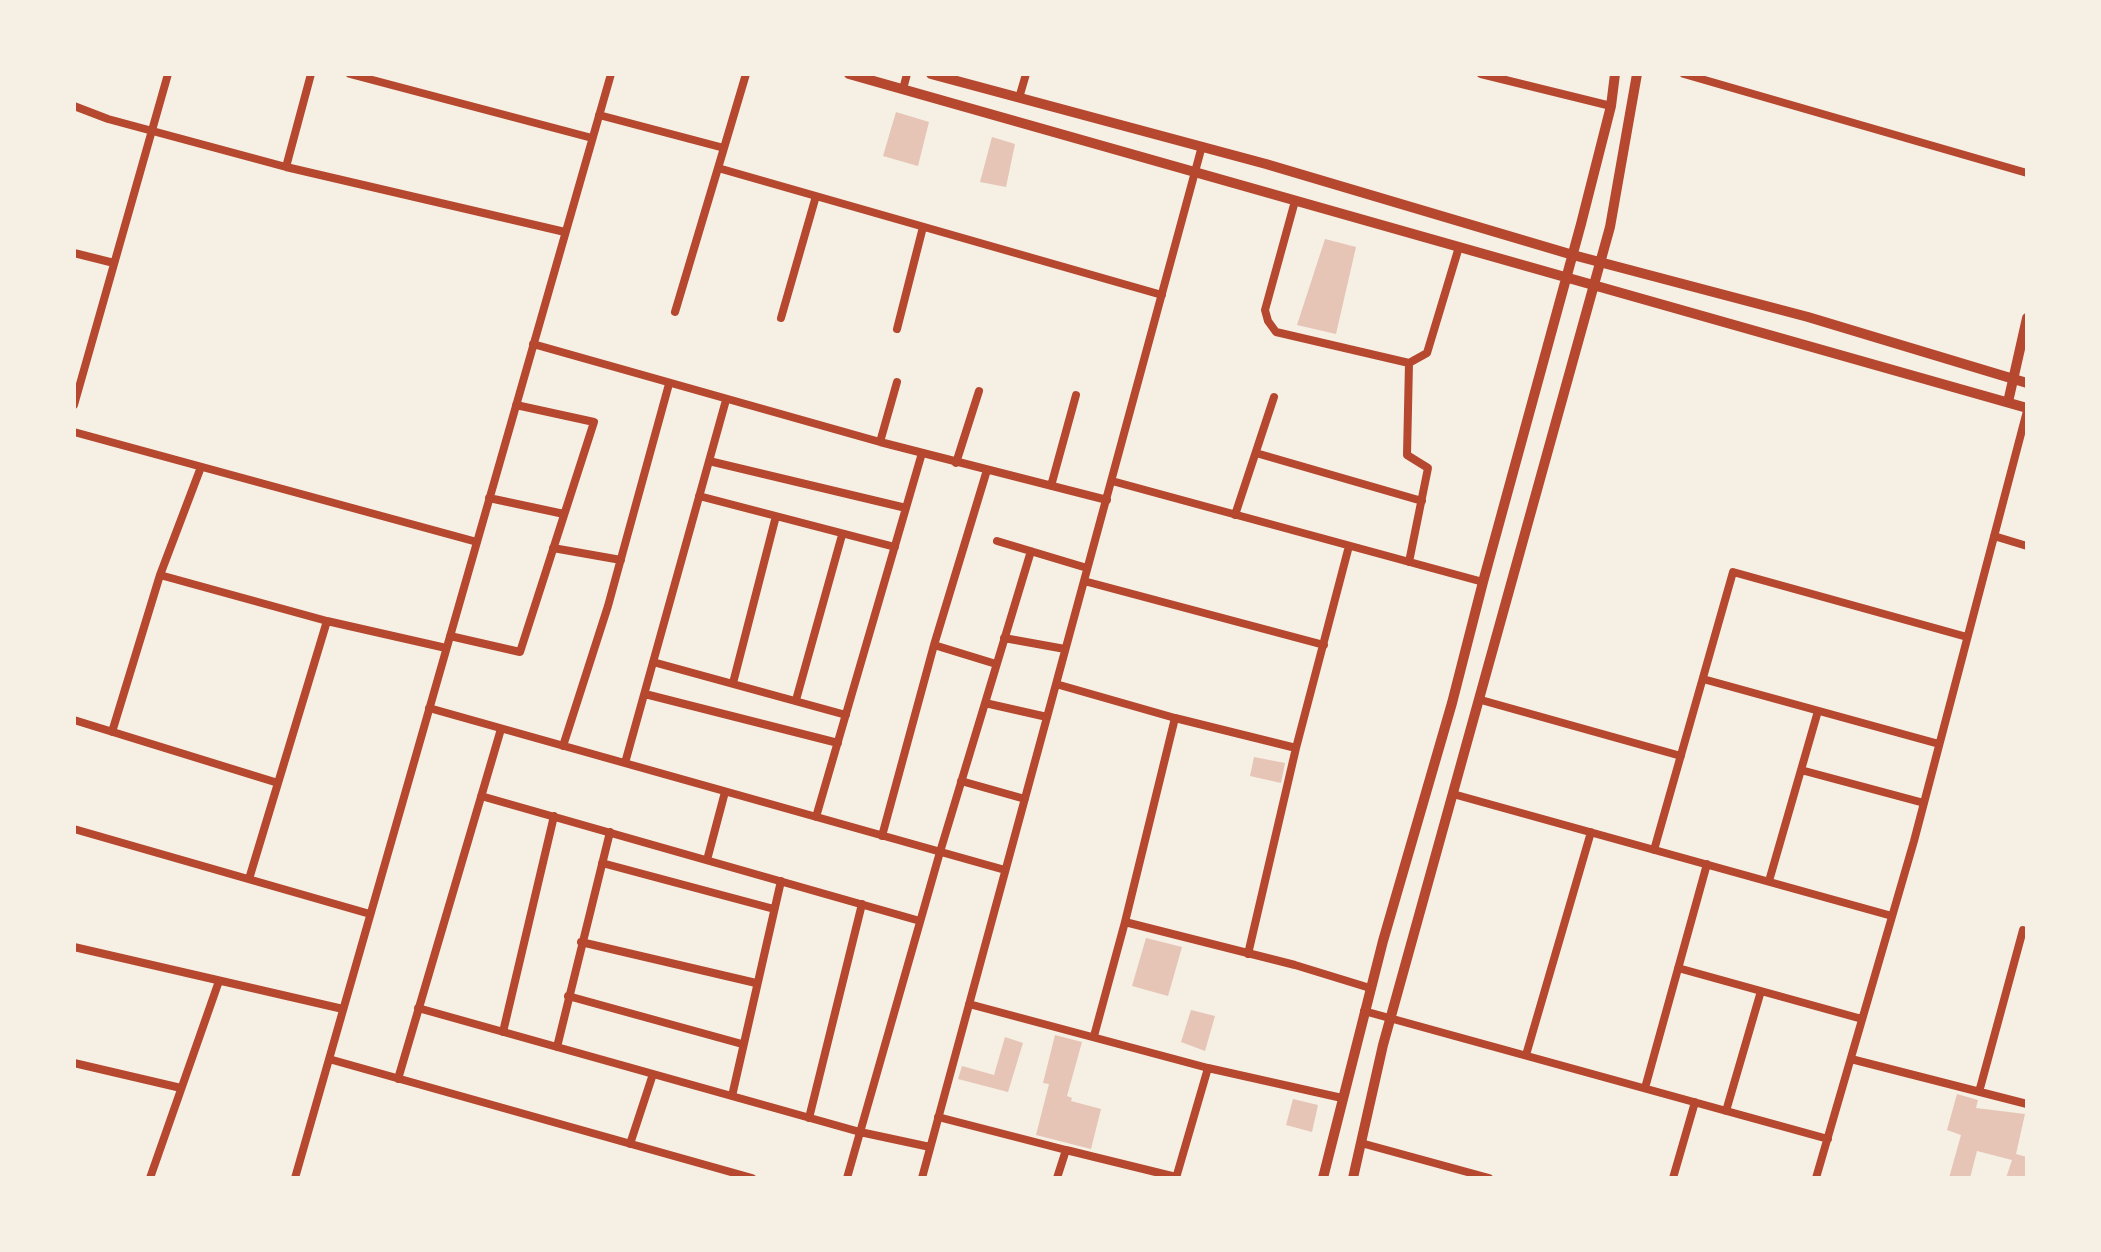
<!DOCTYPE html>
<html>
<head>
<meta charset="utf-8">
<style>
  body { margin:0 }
  #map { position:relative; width:2101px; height:1252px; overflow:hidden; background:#f6efe4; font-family:Ubuntu,sans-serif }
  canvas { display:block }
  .frame { position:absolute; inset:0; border:76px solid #f6efe4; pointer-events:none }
</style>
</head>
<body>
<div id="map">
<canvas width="2101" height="1252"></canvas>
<div class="frame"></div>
</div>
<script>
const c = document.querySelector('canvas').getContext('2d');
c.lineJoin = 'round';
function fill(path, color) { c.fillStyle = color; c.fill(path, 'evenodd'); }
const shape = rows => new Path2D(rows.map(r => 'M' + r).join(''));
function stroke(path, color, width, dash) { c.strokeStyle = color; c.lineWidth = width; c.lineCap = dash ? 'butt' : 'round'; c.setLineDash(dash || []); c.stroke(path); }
fill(shape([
  [896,112,929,122,918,166,883,156],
  [992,137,1015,144,1006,187,980,182],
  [1325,239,1356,247,1336,334,1297,325],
  [1254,757,1285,763,1281,783,1250,776],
  [1146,938,1182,947,1168,996,1132,986],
  [1191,1010,1215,1016,1205,1051,1181,1042],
  [1055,1035,1082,1042,1067,1096,1072,1098,1071,1101,1101,1109,1091,1149,1036,1135,1049,1084,1043,1083],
  [1005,1037,1023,1043,1008,1092,958,1079,962,1066,994,1075],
  [1957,1094,1978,1100,1976,1108,2025,1114,2016,1154,2027,1157,2027,1178,2006,1178,2012,1160,1977,1151,1970,1178,1949,1178,1961,1135,1947,1130],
  [1293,1099,1318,1105,1312,1132,1286,1125]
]), '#e6c5b7');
stroke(shape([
  [350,74,592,138],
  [1481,74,1611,106],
  [1684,74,2027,173],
  [903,89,907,74],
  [1019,98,1026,74],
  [74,106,108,119,286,167,565,232],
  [599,115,724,148,746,74],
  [286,167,311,74],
  [718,168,1162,295],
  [1295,201,1265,310,1268,321,1276,332,1409,363,1427,353,1459,247],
  [74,253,114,263],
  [675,312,724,148],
  [781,318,816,196],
  [897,329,923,227],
  [533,344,880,442,1107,500],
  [1409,363,1407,455,1428,468,1409,562],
  [74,405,168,74],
  [74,432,477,542],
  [880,442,897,382],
  [1256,453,1422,501],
  [709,461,906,508],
  [956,463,979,391],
  [1112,481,1483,582],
  [1051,486,1076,395],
  [699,496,895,547],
  [489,498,564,514],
  [1235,515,1274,397],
  [1994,536,2027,546],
  [997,541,1087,568],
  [553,548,621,560],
  [160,575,327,621,446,648],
  [1084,581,1324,645],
  [450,636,520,652,594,422,516,405],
  [1004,638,1065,649],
  [934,645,996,664],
  [653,662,846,715],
  [1703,679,1939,744],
  [733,683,776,516],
  [1056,684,1175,718,1296,748],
  [645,694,838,743],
  [796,700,842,535],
  [1481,700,1681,756],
  [985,703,1047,717],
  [429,708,1005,870],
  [74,720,278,783],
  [112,732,160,575,201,467],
  [563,746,608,606,669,384],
  [625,763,726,400],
  [1801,770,1924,803],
  [961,781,1025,799],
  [1453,794,1892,916],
  [481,796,920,921],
  [816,817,922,453],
  [74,829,370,914],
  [882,836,934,645,987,470],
  [1654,850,1733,572,1967,637],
  [707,860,725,792],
  [602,863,774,909],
  [249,879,327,621],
  [1769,881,1818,711],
  [1125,922,1175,718],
  [581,942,756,983],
  [74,947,343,1009],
  [1248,954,1296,748,1349,546],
  [1678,968,1862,1019],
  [568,996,742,1044],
  [969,1004,1208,1068],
  [418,1008,860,1132,930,1147],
  [1364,1011,1828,1139],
  [503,1032,554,816],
  [1094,1036,1125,922,1295,965,1370,988],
  [557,1047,610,832],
  [1526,1055,1591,832],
  [329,1059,752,1178],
  [1851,1059,2027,1104],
  [74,1063,181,1088],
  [398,1079,501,729],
  [1645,1088,1707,864],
  [1979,1092,2023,930],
  [732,1096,781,881],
  [1726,1111,1761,991],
  [938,1117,1066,1150,1057,1178],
  [809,1118,862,904],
  [1361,1143,1489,1178],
  [630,1144,653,1074],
  [1066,1150,1176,1177],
  [150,1178,219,981],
  [295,1178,611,74],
  [847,1178,940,852,1031,551],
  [922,1178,1202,146],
  [1176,1178,1208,1068,1342,1098],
  [1673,1178,1695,1102],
  [1816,1178,1914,841,2027,411]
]), '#b5482f', 8);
stroke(shape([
  [849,74,2027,408],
  [931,74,1266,164,1573,255,1808,317,2027,383],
  [2008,402,2027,318],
  [1323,1178,1383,941,1452,703,1483,582,1581,224,1611,106,1615,74],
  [1353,1178,1383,1045,1610,227,1637,74]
]), '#b5482f', 10);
</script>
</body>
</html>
